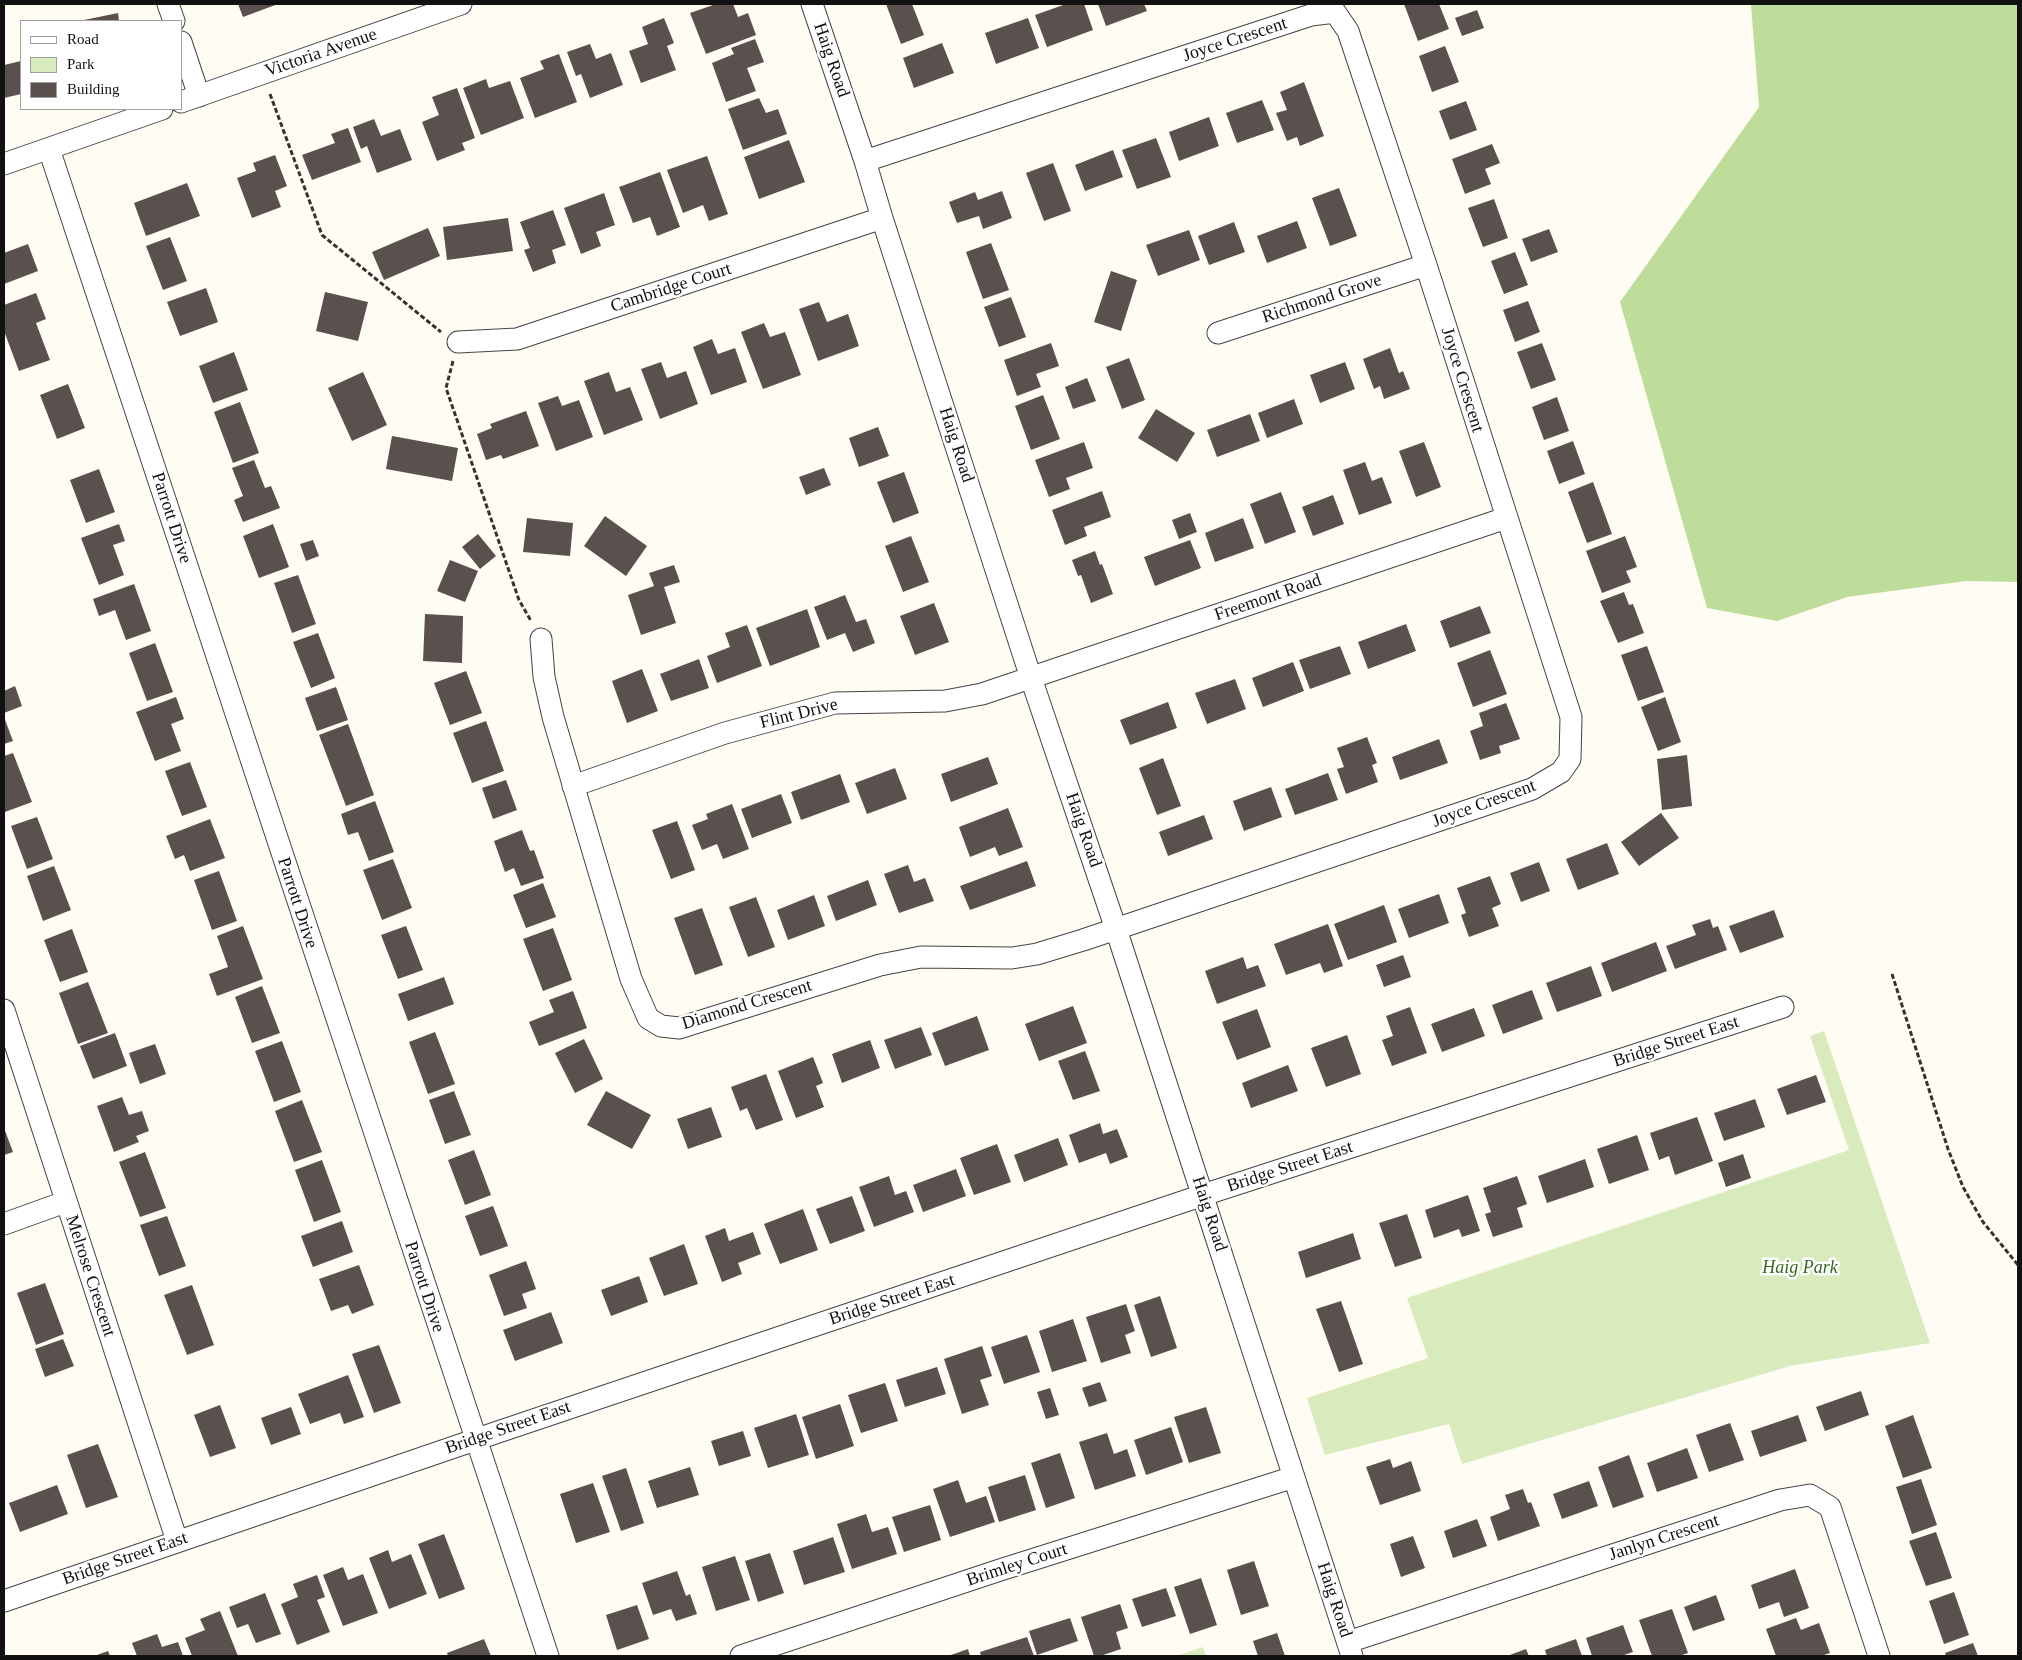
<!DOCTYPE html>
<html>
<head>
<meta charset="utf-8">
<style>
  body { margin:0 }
  #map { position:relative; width:2022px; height:1660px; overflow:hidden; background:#fffcf4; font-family:"Times New Roman",serif }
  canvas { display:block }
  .frame { position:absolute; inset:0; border:5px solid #111; pointer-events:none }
  .legend { position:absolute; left:20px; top:20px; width:162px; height:90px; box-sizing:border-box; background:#fff; border:1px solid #a0a0a0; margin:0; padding:6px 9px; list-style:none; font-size:15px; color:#111 }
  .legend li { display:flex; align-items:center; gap:10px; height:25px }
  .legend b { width:25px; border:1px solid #a0a0a0 }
</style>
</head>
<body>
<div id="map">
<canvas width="2022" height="1660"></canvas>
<div class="frame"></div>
<ul class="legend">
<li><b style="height:6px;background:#fff"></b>Road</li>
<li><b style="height:14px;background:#d9ebbc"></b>Park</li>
<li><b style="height:14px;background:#5a504d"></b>Building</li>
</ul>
</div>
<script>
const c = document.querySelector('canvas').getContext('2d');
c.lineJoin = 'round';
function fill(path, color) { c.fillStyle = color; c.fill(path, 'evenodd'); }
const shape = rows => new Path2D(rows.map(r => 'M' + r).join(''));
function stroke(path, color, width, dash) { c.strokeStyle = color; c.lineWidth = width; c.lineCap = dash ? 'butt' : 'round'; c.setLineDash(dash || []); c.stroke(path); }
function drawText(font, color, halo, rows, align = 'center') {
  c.font = font + ' "Times New Roman",serif'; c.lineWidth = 5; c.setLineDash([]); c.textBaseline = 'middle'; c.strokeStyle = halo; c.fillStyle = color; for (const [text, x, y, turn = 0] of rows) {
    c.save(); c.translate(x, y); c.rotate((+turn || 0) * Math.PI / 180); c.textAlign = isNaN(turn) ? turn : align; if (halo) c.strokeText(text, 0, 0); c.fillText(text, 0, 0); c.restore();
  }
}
fill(shape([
  [1824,1031,1930,1343,1790,1366,1462,1464,1449,1424,1325,1455,1307,1398,1428,1358,1407,1298,1849,1150,1810,1036],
  [1203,1647,1206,1656,1176,1656]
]), '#d9ebbc');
fill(shape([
  [1751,4,2018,4,2018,582,1966,581,1847,597,1777,621,1707,608,1620,302,1759,107]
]), '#bedd9b');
fill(shape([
  [238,4,278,4,243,17],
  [716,4,733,4,738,17,748,13,756,35,706,54,690,13],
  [886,4,912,4,924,35,901,44],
  [1066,4,1084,4,1093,30,1047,47,1035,15],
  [1098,4,1144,4,1147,11,1106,26],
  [1404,4,1439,4,1449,29,1418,41],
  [1477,10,1484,28,1462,36,1455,18],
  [118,13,119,21,84,21,84,20],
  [664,18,674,43,667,46,676,70,641,83,629,51,648,44,642,27],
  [1028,18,1039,48,996,64,985,33],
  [755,39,764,62,747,68,756,91,726,102,712,63,734,54,731,48],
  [942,43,954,73,914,88,903,58],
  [590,44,596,59,611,53,623,85,590,98,581,74,576,76,567,52],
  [1445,46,1459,82,1432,92,1419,56],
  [559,54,577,102,535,118,520,78,544,69,540,61],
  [21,61,21,94,4,98,4,65],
  [486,79,489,88,510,81,524,118,481,135,463,88],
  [1304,82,1324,136,1300,146,1297,137,1287,141,1276,113,1287,110,1280,92],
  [457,88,475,138,462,143,465,150,437,161,422,122,439,115,432,97],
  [759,98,766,113,778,109,787,134,743,150,728,109],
  [1262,100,1274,130,1237,143,1226,113],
  [1466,101,1477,130,1450,140,1439,111],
  [1209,117,1219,146,1179,161,1169,132],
  [374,119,381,136,400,129,412,160,377,173,367,146,361,149,353,127],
  [348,128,361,162,312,180,302,155,335,143,331,134],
  [1156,138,1171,177,1137,189,1122,150],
  [789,140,805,182,759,199,744,157],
  [1492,144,1500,163,1485,169,1491,184,1465,194,1452,159],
  [1113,150,1123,177,1085,191,1075,165],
  [275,155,287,186,275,191,281,207,252,218,237,178,256,171,253,163],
  [707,156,728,214,709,221,703,205,683,213,667,170],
  [1053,163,1071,211,1044,221,1026,173],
  [660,172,680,227,657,236,650,217,633,223,619,187],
  [187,183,200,216,146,236,134,203],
  [1339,188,1357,236,1330,246,1312,198],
  [1002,191,1012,218,983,229,979,216,957,223,949,202,975,192,978,200],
  [604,193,615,225,596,232,601,246,581,254,564,208],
  [1494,199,1508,238,1483,247,1468,208],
  [553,210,566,245,552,250,556,263,533,272,524,250,530,248,520,222],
  [508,218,513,251,447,260,443,227],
  [1297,221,1307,248,1267,263,1257,236],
  [1234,222,1245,252,1209,265,1198,236],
  [428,228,440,256,384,280,372,252],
  [1549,229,1558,252,1531,262,1522,239],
  [1189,230,1200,260,1158,276,1146,245],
  [170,237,187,281,163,290,146,246],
  [991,243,1009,290,983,299,966,252],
  [28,244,38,271,4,284,4,253],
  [1515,252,1528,285,1504,294,1491,261],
  [1111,271,1137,280,1121,331,1094,322],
  [206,288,218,322,180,336,167,302],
  [325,292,368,302,358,341,316,331],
  [36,293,46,319,36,323,50,360,19,371,4,331,4,305],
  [1011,297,1026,337,999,347,984,307],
  [1528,301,1540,332,1515,342,1503,310],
  [819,302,827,322,848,314,859,346,818,361,799,309],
  [764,323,770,337,785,332,801,375,763,389,741,332],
  [712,339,718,354,735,348,747,382,711,395,693,347],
  [1051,343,1059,366,1036,374,1041,387,1017,396,1004,360],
  [1542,343,1556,380,1531,389,1517,352],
  [1390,348,1399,373,1403,371,1410,389,1384,399,1380,386,1374,389,1363,359],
  [234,352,248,390,213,403,199,366],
  [1129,358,1145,400,1122,409,1106,367],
  [661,362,667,378,686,371,698,404,660,419,641,369],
  [1345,362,1355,389,1320,403,1310,375],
  [363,372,387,425,352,441,328,388],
  [609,372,616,392,630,387,643,420,604,435,584,381],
  [1087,378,1096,401,1073,409,1065,387],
  [68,384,85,428,57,439,40,395],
  [1043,395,1060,439,1031,450,1015,406],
  [558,396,562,406,579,400,593,437,556,451,538,403],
  [1557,397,1569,431,1544,440,1532,407],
  [1294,399,1303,424,1267,438,1258,413],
  [240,402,259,453,233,463,214,412],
  [1156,409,1195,433,1177,462,1138,438],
  [526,411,539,446,503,459,501,455,486,460,477,434,492,428,490,424],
  [1250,414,1260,441,1217,457,1207,430],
  [878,427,889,456,859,467,849,438],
  [392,436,458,448,452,481,386,469],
  [1573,441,1585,474,1559,484,1547,451],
  [1084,442,1093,468,1066,478,1070,489,1049,497,1035,460],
  [1424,442,1441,487,1416,497,1399,451],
  [254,460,265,488,271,486,280,508,243,522,234,500,243,496,232,468],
  [1365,462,1372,481,1382,477,1392,503,1359,515,1343,470],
  [824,468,831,485,806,495,799,477],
  [99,469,115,512,86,523,70,480],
  [904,472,919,513,893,523,877,482],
  [1593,482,1612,534,1587,543,1568,492],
  [1102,491,1111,517,1084,527,1087,536,1065,545,1052,510],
  [1281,492,1296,532,1265,544,1250,504],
  [1333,495,1344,524,1313,536,1302,507],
  [1190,513,1197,532,1179,539,1172,520],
  [605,516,647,546,626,576,584,546],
  [527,518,573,523,570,556,523,552],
  [1243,518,1254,548,1215,562,1205,533],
  [119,524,125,541,113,545,124,575,99,585,81,538],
  [273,524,289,567,259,578,243,536],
  [478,534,496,556,480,569,462,547],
  [911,536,929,582,903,592,885,546],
  [1625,536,1637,567,1626,571,1631,582,1602,593,1586,551],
  [313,540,319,556,306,561,300,544],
  [1190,540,1201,568,1155,586,1144,557],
  [1095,551,1100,565,1102,564,1113,594,1091,603,1081,575,1078,576,1072,560],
  [450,560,478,571,465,602,437,591],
  [674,565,680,582,664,587,676,623,641,635,628,595,654,586,649,573],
  [298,575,316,624,292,633,274,583],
  [134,584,151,631,126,640,115,610,99,616,93,599],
  [1624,592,1629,605,1633,604,1644,633,1618,643,1600,601],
  [845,595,856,622,866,619,875,643,853,652,845,633,827,640,814,607],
  [934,603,949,642,915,655,900,616],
  [1480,606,1491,633,1450,648,1440,621],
  [807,609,820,647,770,666,756,628],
  [425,614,463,616,462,663,423,661],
  [1406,624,1416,651,1368,669,1358,642],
  [747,625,762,666,717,683,707,656,730,647,725,633],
  [318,633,335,678,311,688,293,642],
  [155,643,173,692,147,701,129,653],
  [1340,646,1351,674,1310,689,1299,660],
  [1647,646,1664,692,1638,701,1621,655],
  [1490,650,1507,694,1473,707,1457,663],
  [699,659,709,688,671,701,660,674],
  [1293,662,1304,691,1263,707,1252,678],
  [642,669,658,711,627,723,612,681],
  [466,671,482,713,450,725,434,683],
  [1235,679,1246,709,1207,724,1195,693],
  [15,686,22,706,4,713,4,691],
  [336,687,348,720,317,731,305,698],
  [176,697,184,719,171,724,181,751,155,761,136,712],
  [1665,697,1681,742,1658,751,1641,707],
  [1168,702,1177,728,1130,745,1120,720],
  [1506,703,1520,739,1499,746,1501,753,1480,760,1470,731,1483,726,1479,713],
  [4,717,13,741,4,744],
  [486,721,504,771,472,783,453,733],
  [348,724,374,795,346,806,319,735],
  [1367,737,1377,763,1372,765,1378,782,1346,794,1337,769,1344,767,1337,748],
  [1439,739,1448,763,1400,780,1392,757],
  [13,753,32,802,5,812,4,756],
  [1687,755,1692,806,1662,810,1657,759],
  [988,757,998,784,951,802,941,774],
  [1163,758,1181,806,1157,815,1139,768],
  [190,762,207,807,182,816,165,771],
  [895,768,907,799,867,814,855,783],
  [1328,773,1338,800,1295,815,1285,789],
  [840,774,850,802,801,820,791,792],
  [506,780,517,810,493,819,482,788],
  [1271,787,1282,817,1244,831,1233,801],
  [781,794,792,823,752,838,741,809],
  [375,801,394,852,369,861,358,832,348,835,341,814],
  [732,804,749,849,723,859,717,844,702,850,692,825,708,819,706,814],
  [1008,808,1023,847,999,856,995,847,970,857,959,827],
  [1661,813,1679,838,1639,866,1621,842],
  [1204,815,1213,839,1168,856,1159,832],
  [37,817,53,859,27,869,11,826],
  [210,819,225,858,190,871,184,855,175,859,166,836],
  [677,821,695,870,671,879,652,830],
  [522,830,530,851,534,850,544,878,521,886,514,868,505,872,494,841],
  [1607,843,1619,874,1578,890,1566,859],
  [393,859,412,908,382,920,363,870],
  [1027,861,1036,886,970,910,960,886],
  [1539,862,1550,891,1521,902,1510,873],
  [908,865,914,882,925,878,934,901,899,913,884,874],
  [54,866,71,910,43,921,27,876],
  [219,871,237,921,212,930,194,880],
  [1490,876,1501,904,1492,908,1499,926,1469,937,1461,915,1466,913,1457,888],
  [868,880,877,905,836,921,827,896],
  [543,883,556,917,526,928,513,895],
  [1439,894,1449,923,1409,938,1398,909],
  [814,895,825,926,788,940,777,910],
  [756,897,775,947,748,957,729,907],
  [1384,905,1397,942,1348,960,1334,924],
  [702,908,723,965,695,975,674,918],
  [1774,910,1784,937,1740,953,1729,926],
  [1710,919,1713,928,1718,926,1727,950,1675,969,1666,946,1696,935,1692,925],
  [1328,924,1343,966,1324,973,1320,963,1286,975,1274,944],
  [243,926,263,979,217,996,209,974,228,967,217,936],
  [406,926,423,970,398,979,381,935],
  [553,928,572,980,543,991,523,939],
  [72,929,88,972,60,982,44,940],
  [1656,942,1667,971,1612,992,1601,963],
  [1403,955,1411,977,1384,987,1376,965],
  [1243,957,1247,969,1258,965,1266,986,1217,1004,1205,971],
  [1591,966,1602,996,1557,1012,1546,983],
  [444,977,454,1004,408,1021,398,994],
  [88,982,108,1033,78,1044,59,993],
  [262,986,280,1033,252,1043,235,997],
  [1532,990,1543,1019,1503,1034,1492,1005],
  [573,991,587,1028,539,1046,529,1022,554,1012,549,1000],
  [1073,1006,1087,1043,1039,1061,1025,1024],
  [1410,1007,1427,1053,1392,1066,1382,1040,1393,1036,1386,1016],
  [1474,1008,1485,1036,1442,1052,1431,1024],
  [1257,1009,1271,1047,1237,1060,1222,1022],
  [977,1016,989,1050,945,1066,932,1033],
  [921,1027,932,1055,895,1069,884,1040],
  [435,1032,455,1084,428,1094,409,1042],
  [115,1033,127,1066,93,1079,80,1046],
  [1347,1035,1361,1074,1326,1087,1311,1048],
  [584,1039,603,1079,575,1093,555,1053],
  [870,1040,880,1068,842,1083,832,1054],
  [282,1041,301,1092,274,1102,255,1051],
  [155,1044,166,1074,140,1084,129,1053],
  [1085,1051,1100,1091,1073,1100,1058,1061],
  [813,1057,823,1083,816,1086,824,1107,796,1118,778,1071],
  [1288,1065,1298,1091,1251,1108,1242,1083],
  [766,1074,783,1120,756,1130,747,1108,740,1111,731,1087],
  [1816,1075,1826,1102,1787,1115,1777,1089],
  [454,1091,471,1135,445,1144,429,1100],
  [606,1091,651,1115,632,1149,587,1125],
  [122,1097,129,1115,142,1111,149,1131,136,1136,139,1142,114,1152,97,1106],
  [1755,1099,1765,1127,1724,1141,1714,1113],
  [302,1100,322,1152,294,1162,275,1111],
  [711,1107,722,1137,688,1149,677,1119],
  [1697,1117,1713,1161,1675,1175,1669,1156,1659,1160,1650,1133],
  [1100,1123,1103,1134,1117,1129,1128,1157,1110,1164,1106,1153,1079,1163,1069,1135],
  [4,1128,13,1152,4,1155],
  [1637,1135,1649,1170,1609,1184,1597,1149],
  [1058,1138,1068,1165,1024,1182,1014,1155],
  [997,1144,1011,1182,974,1195,960,1158],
  [474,1150,491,1195,465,1205,448,1160],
  [145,1152,166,1208,140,1217,119,1162],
  [1743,1154,1751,1178,1726,1187,1718,1163],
  [1585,1159,1594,1187,1547,1203,1538,1176],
  [322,1160,341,1212,314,1222,295,1170],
  [956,1169,966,1196,923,1212,913,1185],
  [889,1176,895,1195,906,1191,914,1212,874,1227,859,1187],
  [1517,1176,1527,1204,1517,1208,1523,1227,1493,1237,1485,1214,1491,1212,1483,1188],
  [1468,1195,1480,1231,1462,1237,1459,1229,1434,1238,1425,1210],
  [852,1196,865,1231,830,1244,816,1209],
  [493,1206,508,1246,480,1256,465,1216],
  [803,1209,818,1250,780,1264,764,1224],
  [1407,1214,1422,1258,1395,1267,1379,1223],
  [167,1216,186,1266,159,1276,140,1225],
  [342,1221,353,1252,313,1267,301,1236],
  [725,1228,729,1241,753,1232,761,1254,738,1263,742,1274,722,1282,705,1236],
  [1353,1233,1361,1259,1306,1278,1298,1252],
  [684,1244,698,1284,664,1296,649,1258],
  [526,1261,536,1289,522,1294,527,1308,504,1316,489,1275],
  [359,1265,374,1305,352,1314,348,1305,331,1311,319,1279],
  [639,1276,648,1302,611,1316,601,1290],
  [45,1283,64,1334,36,1345,17,1293],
  [192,1285,214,1345,187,1355,164,1295],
  [1160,1296,1177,1348,1151,1357,1134,1305],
  [1341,1301,1363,1364,1339,1372,1316,1309],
  [1126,1304,1135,1331,1125,1335,1131,1353,1101,1363,1086,1317],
  [551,1312,563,1343,515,1361,503,1330],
  [1073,1319,1087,1361,1052,1372,1039,1331],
  [1027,1335,1040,1372,1004,1384,991,1347],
  [63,1339,74,1366,45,1377,35,1349],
  [379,1345,401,1403,374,1413,352,1354],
  [982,1346,992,1376,980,1380,989,1405,962,1414,944,1359],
  [937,1367,946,1394,905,1407,896,1380],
  [348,1375,364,1417,344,1424,340,1413,310,1424,298,1394],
  [1100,1382,1107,1401,1089,1407,1082,1388],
  [885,1383,898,1421,861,1433,848,1395],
  [1050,1388,1059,1415,1046,1419,1037,1392],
  [1861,1391,1869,1415,1825,1431,1816,1407],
  [840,1404,854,1446,816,1459,802,1417],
  [220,1405,236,1448,210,1457,194,1415],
  [291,1407,301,1434,271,1445,261,1418],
  [1206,1407,1221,1453,1189,1463,1174,1417],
  [796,1414,809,1455,768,1468,754,1428],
  [1798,1415,1807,1441,1760,1457,1751,1431],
  [1913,1415,1932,1468,1903,1478,1885,1426],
  [1730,1423,1744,1460,1709,1472,1696,1435],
  [1171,1427,1183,1462,1146,1475,1134,1440],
  [743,1431,751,1456,719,1466,711,1441],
  [1107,1433,1114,1454,1127,1449,1136,1476,1095,1490,1079,1442],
  [98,1444,118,1497,86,1508,67,1455],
  [1687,1448,1698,1478,1657,1492,1647,1463],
  [1060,1453,1075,1498,1046,1508,1031,1463],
  [1629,1455,1644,1497,1613,1508,1598,1467],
  [1390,1459,1393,1468,1411,1461,1421,1491,1380,1505,1366,1467],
  [690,1467,699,1495,657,1508,648,1481],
  [626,1468,644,1523,621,1531,602,1476],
  [1025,1475,1036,1510,999,1522,988,1487],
  [1921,1479,1937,1525,1912,1534,1896,1487],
  [958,1480,966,1503,986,1496,995,1522,950,1537,933,1489],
  [1589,1481,1598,1506,1562,1519,1553,1494],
  [593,1483,610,1532,576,1543,560,1494],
  [57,1485,68,1514,20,1532,9,1503],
  [1523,1489,1528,1503,1531,1502,1540,1526,1498,1541,1490,1517,1510,1509,1505,1495],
  [930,1505,941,1540,904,1552,892,1517],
  [866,1514,872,1532,888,1527,897,1554,852,1569,837,1524],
  [1477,1519,1487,1546,1453,1558,1444,1531],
  [1936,1532,1952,1578,1926,1586,1909,1541],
  [444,1534,465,1589,439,1599,418,1544],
  [1413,1536,1425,1568,1401,1577,1390,1544],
  [833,1537,845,1572,804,1585,793,1551],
  [388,1550,392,1562,411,1554,427,1594,389,1609,369,1558],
  [770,1553,784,1593,758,1602,745,1561],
  [735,1556,750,1600,716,1611,702,1567],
  [1254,1561,1269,1606,1241,1615,1227,1570],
  [343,1567,348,1580,363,1574,378,1613,343,1626,323,1575],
  [1795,1569,1809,1608,1784,1617,1779,1602,1759,1609,1751,1585],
  [677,1571,686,1596,690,1594,697,1614,676,1621,671,1609,653,1615,642,1583],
  [317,1575,325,1597,317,1600,330,1632,297,1645,281,1604,298,1597,293,1584],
  [1201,1578,1217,1625,1190,1634,1174,1587],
  [1166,1588,1176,1616,1142,1627,1132,1599],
  [1954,1592,1969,1635,1944,1644,1929,1601],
  [265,1593,281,1634,256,1643,248,1624,237,1628,229,1607],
  [1716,1595,1725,1620,1693,1631,1684,1607],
  [1120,1604,1128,1628,1116,1632,1121,1649,1100,1656,1094,1656,1081,1617],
  [637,1605,649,1639,617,1650,606,1615],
  [1672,1609,1688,1653,1679,1656,1652,1656,1639,1620],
  [220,1611,238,1656,192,1656,185,1638,205,1630,200,1619],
  [1070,1618,1078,1641,1037,1655,1029,1631],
  [1796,1618,1801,1630,1819,1623,1830,1653,1821,1656,1776,1656,1766,1629],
  [1623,1625,1633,1652,1621,1656,1592,1656,1586,1638],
  [1277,1633,1285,1656,1258,1656,1253,1641],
  [157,1634,162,1647,178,1642,183,1656,137,1656,132,1643],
  [1027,1637,1034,1656,981,1656,980,1652],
  [484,1639,491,1656,448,1656,447,1653],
  [1576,1639,1582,1656,1547,1656,1545,1650],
  [1973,1643,1978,1656,1946,1656,1945,1653],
  [968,1649,970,1656,948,1656],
  [1526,1649,1529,1656,1507,1656],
  [108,1651,110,1656,94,1656]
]), '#5a504d');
const minor = shape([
  [168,4,174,21],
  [812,4,865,161,882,218,1031,678,1116,929,1352,1656],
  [181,42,199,96],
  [181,102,461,4],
  [49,149,548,1656],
  [4,164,162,109],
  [1218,333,1426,265],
  [458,342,517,339,882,218],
  [541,639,544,677,553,717,631,979,648,1018,661,1026,679,1028,880,965,921,957,1012,958,1037,954,1083,940,1532,789,1561,772,1570,759,1571,717,1426,265,1348,31,1335,12,1311,15,865,161],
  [573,786,725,733,835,703,945,701,982,694,1506,518],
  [4,1010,177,1541],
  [4,1224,65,1202],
  [4,1601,498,1432,1203,1195,1783,1007],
  [1348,1642,1780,1500,1810,1495,1830,1507,1879,1656],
  [741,1656,1000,1570,1294,1477]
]);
stroke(minor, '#444', 23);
stroke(shape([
  [270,94,322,235,441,332],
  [453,361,446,388,519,600,531,621],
  [1892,974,1948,1149,1963,1187,1983,1222,2018,1265]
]), '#333', 3, [5, 2.5]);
stroke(minor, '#fff', 21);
drawText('18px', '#111', '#fff', [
  ["Joyce Crescent",1235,40,-18],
  ["Victoria Avenue",321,53,-19],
  ["Haig Road",831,60,71],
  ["Cambridge Court",671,288,-18],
  ["Richmond Grove",1322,299,-18],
  ["Joyce Crescent",1462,380,73],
  ["Haig Road",956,445,72],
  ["Parrott Drive",171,518,72],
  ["Freemont Road",1268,598,-19],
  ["Flint Drive",799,714,-14],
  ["Joyce Crescent",1484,804,-20],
  ["Haig Road",1083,830,71],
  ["Parrott Drive",297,903,72],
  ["Diamond Crescent",747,1005,-17],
  ["Bridge Street East",1676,1042,-18],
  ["Bridge Street East",1290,1167,-18],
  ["Haig Road",1209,1214,72],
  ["Melrose Crescent",90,1276,72],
  ["Parrott Drive",424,1287,72],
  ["Bridge Street East",892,1300,-18],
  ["Bridge Street East",508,1428,-19],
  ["Janlyn Crescent",1664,1538,-18],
  ["Bridge Street East",125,1559,-19],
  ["Brimley Court",1017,1565,-18],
  ["Haig Road",1334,1600,72]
]);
drawText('italic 18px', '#356b1e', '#fff', [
  ["Haig Park",1800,1268]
]);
</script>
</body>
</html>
